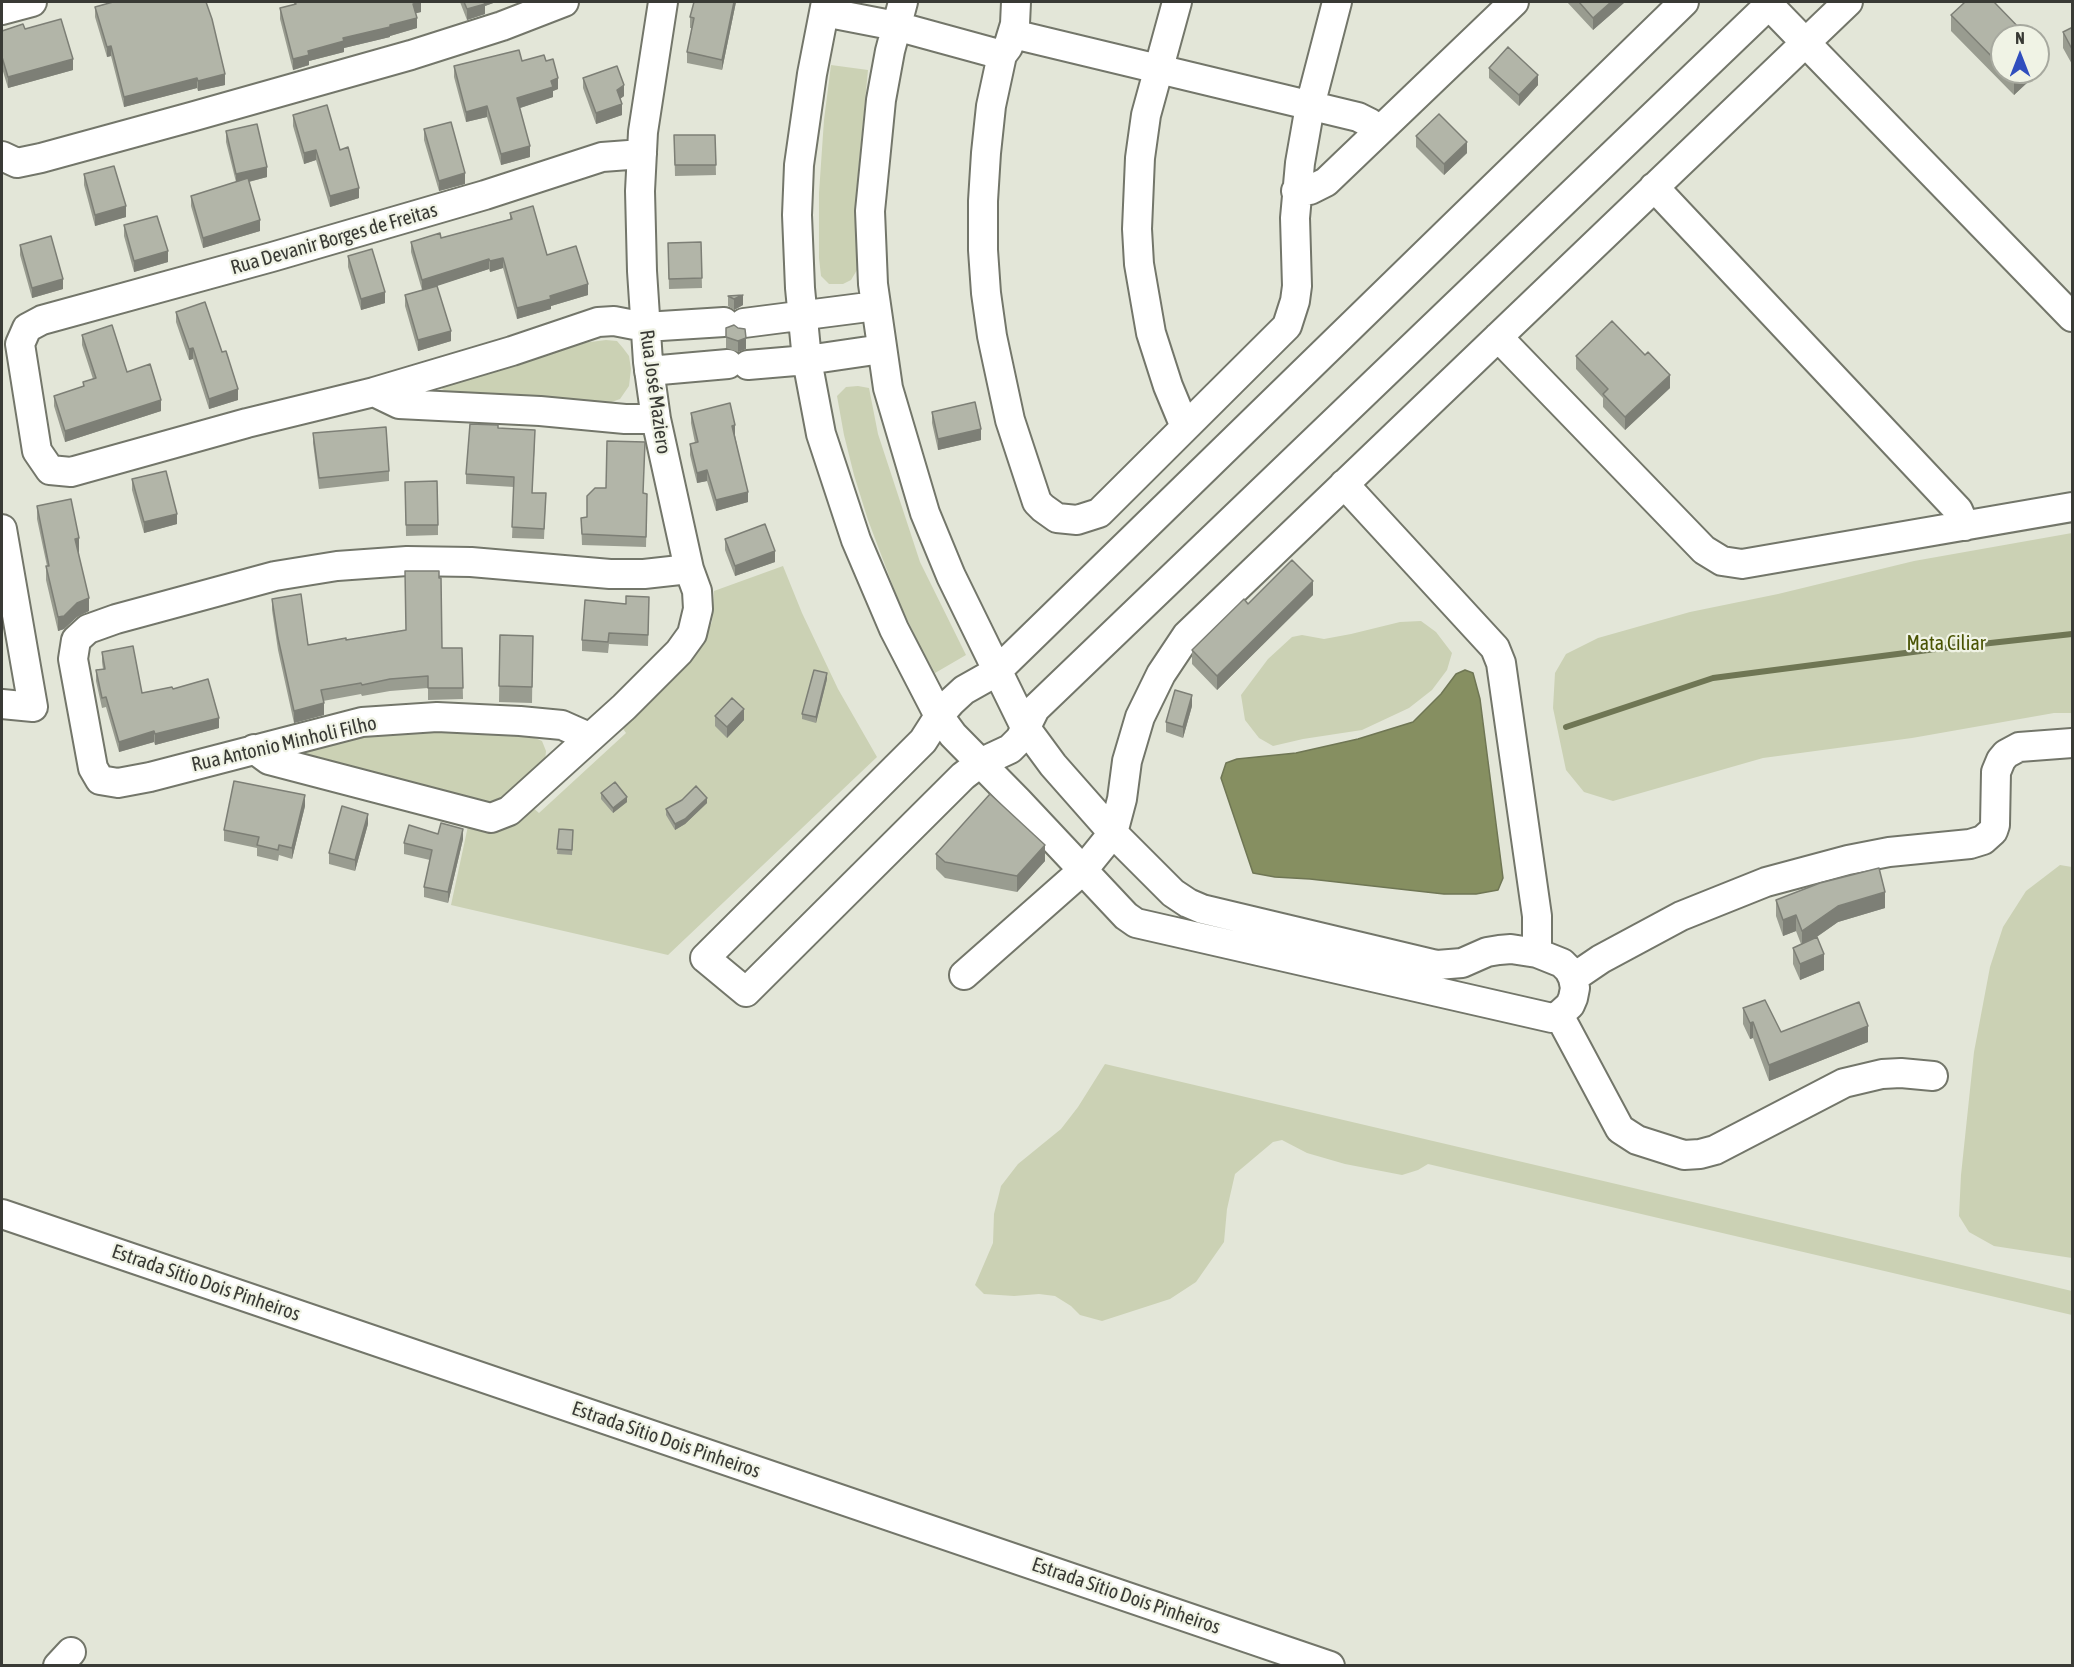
<!DOCTYPE html>
<html>
<head>
<meta charset="utf-8">
<style>
  body { margin:0 }
  #map { position:relative; width:2074px; height:1667px; overflow:hidden; background:#e3e6d8; font-family:"Asap Condensed",sans-serif }
  canvas { display:block }
  .frame { position:absolute; inset:0; border:3px solid #393a35; pointer-events:none }
  .north { position:absolute; left:1990px; top:24px; width:60px; height:60px; box-sizing:border-box; background:#f0f3e5; border:2px solid #a7a99f; border-radius:50%; rotate:0deg; font-size:16px; font-weight:700; line-height:24px; text-align:center; color:#393a35 }
  .north::after { content:''; display:block; margin:auto; width:21px; height:27px; background:#304ebe; clip-path:polygon(50% 0,100% 100%,50% 72%,0 100%) }
</style>
</head>
<body>
<div id="map">
<canvas width="2074" height="1667"></canvas>
<div class="frame"></div>
<div class="north">N</div>
</div>
<script>
const c = document.querySelector('canvas').getContext('2d');
c.lineJoin = 'round';
function fill(path, color) { c.fillStyle = color; c.fill(path, 'evenodd'); }
const shape = rows => new Path2D(rows.map(r => 'M' + r).join(''));
function stroke(path, color, width, dash) { c.strokeStyle = color; c.lineWidth = width; c.lineCap = dash ? 'butt' : 'round'; c.setLineDash(dash || []); c.stroke(path); }
function drawText(font, color, halo, rows, align = 'center') {
  c.font = font + ' "Asap Condensed",sans-serif'; c.lineWidth = 4.5; c.setLineDash([]); c.textBaseline = 'middle'; c.strokeStyle = halo; c.fillStyle = color; for (const [text, x, y, turn = 0] of rows) {
    c.save(); c.translate(x, y); c.rotate((+turn || 0) * Math.PI / 180); c.textAlign = isNaN(turn) ? turn : align; if (halo) c.strokeText(text, 0, 0); c.fillText(text, 0, 0); c.restore();
  }
}
fill(shape([
  [831,65,868,70,856,195,857,270,851,280,843,284,829,284,821,276,819,258,819,193,824,120],
  [606,340,617,341,623,348,629,356,631,369,629,386,620,399,606,404,585,405,446,392,441,388,445,380,582,343],
  [858,386,869,388,878,434,920,562,966,655,935,673,922,650,899,602,868,520,854,475,844,435,837,396,846,387],
  [2072,533,2072,713,2054,713,1912,738,1763,758,1613,801,1584,792,1566,770,1553,708,1555,673,1566,654,1598,638,1690,612,1778,594,1914,561],
  [783,566,802,613,838,689,877,757,668,955,451,905,468,826,531,806,539,813,626,733,619,723,701,644,712,622,714,591],
  [1421,621,1436,632,1452,653,1447,670,1432,690,1409,708,1362,730,1303,739,1273,746,1259,738,1245,720,1241,695,1268,659,1292,637,1302,635,1324,639,1351,634,1400,622],
  [411,732,528,735,542,741,546,751,545,761,498,804,490,806,292,758,298,746,368,733],
  [2060,865,2072,867,2072,1258,1994,1246,1969,1232,1959,1216,1961,1175,1974,1052,1990,967,2003,927,2026,891],
  [1105,1064,2072,1291,2072,1315,1428,1164,1418,1170,1402,1175,1345,1164,1307,1153,1282,1140,1273,1142,1235,1174,1227,1209,1224,1242,1196,1282,1170,1299,1102,1321,1080,1315,1071,1306,1055,1296,1039,1294,1014,1296,984,1294,975,1285,993,1243,994,1214,1001,1186,1018,1164,1061,1129,1078,1107]
]), '#cbd1b4');
const water = shape([
  [1465,670,1473,673,1480,699,1503,878,1498,890,1476,894,1444,894,1310,879,1275,877,1253,873,1221,778,1226,763,1237,759,1296,753,1358,739,1413,722,1441,694,1456,674,1465,670]
]);
fill(water, '#868f61');
stroke(water, '#6f7654', 1.5);
stroke(shape([
  [1566,727,1713,678,1936,649,2072,634]
]), '#6f7654', 6);
const minor = shape([
  [826,2,812,74,799,165,797,215,800,288,807,360,821,434,856,540,894,629,939,716,953,735,1018,801,1126,916,1136,923,1552,1018,1559,1015,1570,1005,1573,998,1575,988,1573,978,1569,970,1562,963,1537,953,1511,949,1499,950,1487,952,1462,963,1437,965,1202,909,1188,903,1173,893,1113,833,1053,765,1025,727,951,576,925,513,888,388,873,284,870,211,881,100,890,51,903,2],
  [1016,2,1015,24,1008,47,1002,55,991,106,986,153,983,201,983,250,986,293,992,336,1010,420,1037,502,1043,508,1057,518,1077,520,1099,513,1287,326,1295,301,1297,286,1295,218,1300,163,1310,106,1337,2],
  [1177,2,1146,115,1140,158,1137,229,1139,264,1151,333,1168,386,1185,427],
  [1684,2,996,672,964,690,951,702,939,716,923,741,705,958,746,992,963,776,980,763,1010,749,1020,739,1035,709,1772,2],
  [1766,2,2072,317],
  [2,10,32,2],
  [824,12,896,26,1002,55],
  [1013,34,1358,117,1370,123,1378,132],
  [642,154,602,157,485,195,272,257,42,320,27,328,20,344,37,451,50,470,71,472,247,423,374,392,512,351,598,322,614,321,645,327,724,322],
  [2,156,17,163,41,158,191,117,411,55,502,26,564,2],
  [1654,187,1958,510,1965,526],
  [1296,191,1310,190,1326,182,1514,2],
  [744,323,876,306],
  [1498,337,1704,550,1722,561,1742,564,2072,507],
  [748,365,807,360,882,349],
  [649,371,728,364],
  [374,392,399,404,540,411,625,419,656,419],
  [1344,484,1495,648,1501,663,1537,916,1537,953],
  [2,529,33,707,2,704],
  [589,737,562,725,520,721,437,717,362,722,150,777,118,783,100,780,93,768,73,659,76,640,88,629,116,619,275,576,337,566,407,561,471,562,610,574,644,574,689,569],
  [254,749,269,760,491,818,509,811,624,707,679,652,692,634,698,609,697,591,689,569,656,419,648,362,642,271,640,191,643,132,663,2],
  [964,975,1083,870,1113,833,1122,799,1127,761,1140,717,1161,674,1187,635,1848,2],
  [1573,978,1601,959,1681,916,1766,882,1848,860,1889,852,1970,844,1983,840,1993,831,1995,825,1996,772,2001,760,2006,754,2019,747,2072,743],
  [1559,1015,1620,1129,1637,1140,1684,1155,1700,1154,1715,1150,1844,1083,1882,1074,1901,1073,1933,1076],
  [2,1214,1330,1666],
  [58,1666,71,1652]
]);
stroke(minor, '#73766a', 32);
stroke(minor, '#fff', 28);
fill(shape([
  [294,2,421,2,421,12,416,13,417,28,390,36,390,37,344,48,344,52,309,61,309,65,293,70,280,19,280,8,294,5],
  [460,2,496,2,485,6,485,14,467,20],
  [736,2,722,70,687,63,687,52,692,28,690,28,690,17],
  [1567,2,1625,2,1593,30],
  [95,7,225,85,198,91,197,88,124,107,111,56,107,57,95,17],
  [1951,15,2002,36,2002,72,2038,72,2043,68,2014,95,1951,31],
  [2073,27,2073,66,2063,48,2063,32],
  [25,29,73,70,8,88,2,68,2,31],
  [522,61,546,61,558,89,553,91,553,97,520,108,530,157,501,165,487,117,466,122,454,77,454,66],
  [1489,68,1538,85,1519,106,1489,78],
  [583,78,624,96,620,99,622,115,596,124,583,88],
  [293,115,340,150,359,198,330,207,316,160,304,164,293,126],
  [424,129,465,184,439,191,424,140],
  [226,131,267,177,249,182,260,231,203,248,191,206,191,196,236,182,226,142],
  [674,135,715,135,716,175,675,176],
  [1416,136,1467,153,1444,175,1416,147],
  [84,174,126,217,95,226,84,185],
  [510,213,547,255,588,295,551,306,551,309,517,319,503,268,490,272,489,269,435,286,451,341,418,351,405,306,405,295,422,290,411,252,411,242,441,238,510,219],
  [124,225,168,262,134,272,124,236],
  [701,242,702,288,669,289,668,243],
  [20,245,63,289,32,298,20,255],
  [348,256,385,303,361,310,348,267],
  [743,295,743,305,734,310,728,306,728,296],
  [176,312,238,400,209,409,193,359,189,360,176,322],
  [726,328,746,349,738,352,726,348],
  [82,335,127,372,161,411,65,442,54,406,54,396,83,387,83,382,93,379,82,345],
  [1576,356,1670,388,1625,430,1603,407,1603,398,1576,369],
  [932,412,981,440,938,450,932,423],
  [691,413,735,435,748,502,716,511,707,481,697,483,690,455,690,444,695,443,691,423],
  [498,428,535,440,532,493,546,493,544,539,512,538,514,487,466,484,466,474],
  [313,433,389,471,389,481,319,489,313,443],
  [132,479,177,524,144,533,132,490],
  [405,482,438,525,438,535,406,536],
  [644,493,647,504,646,547,582,545,581,518,587,517],
  [37,506,79,552,78,552,89,611,77,617,64,629,58,631,46,580,46,566,47,566,37,519],
  [725,539,775,562,735,576,725,550],
  [1313,595,1217,690,1192,664,1192,650,1248,604],
  [272,599,308,645,346,640,442,648,462,648,463,699,428,700,428,688,390,691,362,696,361,694,323,701,324,715,294,723,278,650,272,610],
  [649,607,648,646,609,644,608,653,582,651,582,640],
  [500,635,533,636,532,703,499,702],
  [102,652,142,693,173,689,219,728,155,745,154,742,119,752,106,707,102,708,96,681,96,670,103,669,102,662],
  [827,679,816,723,802,719,802,714],
  [1192,706,1183,738,1166,732,1166,722],
  [715,716,744,720,727,738,715,726],
  [601,793,627,802,613,813,601,799],
  [682,800,707,803,685,824,675,830,666,815,666,809],
  [305,806,292,859,279,855,278,861,257,856,257,848,224,841,224,830],
  [368,824,355,871,329,864,329,853],
  [559,829,573,830,572,855,557,854],
  [438,834,463,839,448,903,424,897,424,887,430,860,404,854,404,843],
  [936,854,1045,861,1017,892,945,878,936,869],
  [1776,900,1885,908,1838,922,1814,939,1824,970,1800,980,1793,964,1793,948,1801,944,1796,931,1783,936,1776,916],
  [1743,1008,1781,1032,1868,1042,1769,1081,1753,1038,1750,1039,1743,1024]
]), '#999c90');
fill(shape([
  [421,2,421,12,413,14,413,4],
  [482,2,496,2,485,6,485,14,467,20,467,9],
  [734,2,736,2,722,70,722,60],
  [1611,2,1625,2,1593,30,1593,18],
  [417,18,417,28,390,36,390,37,344,48,344,52,309,61,309,65,293,70,293,59,308,51,343,38],
  [111,46,111,56,107,57,107,47],
  [2043,52,2043,68,2014,95,2014,80,2022,72,2038,72,2038,57],
  [73,59,73,70,8,88,8,77],
  [225,74,225,85,198,91,198,81],
  [1538,75,1538,85,1519,106,1519,95],
  [197,78,197,88,124,107,124,97],
  [558,78,558,89,553,91,553,97,517,109,517,98,551,81],
  [624,85,624,96,617,101,617,90],
  [622,104,622,115,596,124,596,113],
  [487,106,487,117,466,122,466,112],
  [1467,142,1467,153,1444,175,1444,164],
  [530,146,530,157,501,165,501,154],
  [316,150,316,160,304,164,304,153],
  [267,167,267,177,236,185,236,174],
  [465,173,465,184,439,191,439,181],
  [359,188,359,198,330,207,330,196],
  [126,206,126,217,95,226,95,215],
  [260,220,260,231,203,248,203,238],
  [168,251,168,262,134,272,134,261],
  [503,258,503,268,490,272,490,261],
  [489,259,489,269,422,291,422,280],
  [63,279,63,289,32,298,32,288],
  [588,284,588,295,551,306,551,309,517,319,517,308,550,296],
  [385,292,385,303,361,310,361,299],
  [743,295,743,305,734,310,734,299],
  [451,331,451,341,418,351,418,340],
  [746,338,746,349,738,352,738,341],
  [193,348,193,359,189,360,189,349],
  [1670,375,1670,388,1625,430,1625,417],
  [238,389,238,400,209,409,209,399],
  [161,400,161,411,65,442,65,431],
  [735,425,735,435,732,436,732,426],
  [981,429,981,440,938,450,938,439],
  [707,470,707,481,697,483,697,473],
  [748,492,748,502,716,511,716,500],
  [177,514,177,524,144,533,144,522],
  [79,538,79,552,75,553,75,539],
  [775,551,775,562,735,576,735,566],
  [1313,581,1313,595,1217,690,1217,676],
  [89,598,89,611,77,617,64,629,58,631,58,617,77,603],
  [827,673,827,679,816,723,816,717],
  [1192,695,1192,706,1183,738,1183,727],
  [324,703,324,715,294,723,294,711],
  [744,709,744,720,727,738,727,727],
  [219,718,219,728,155,745,155,734],
  [154,731,154,742,119,752,119,742],
  [305,795,305,806,292,859,292,848],
  [627,797,627,802,613,813,613,808],
  [707,798,707,803,685,824,675,830,675,824],
  [368,814,368,824,355,871,355,860],
  [463,829,463,839,448,903,448,892],
  [1045,845,1045,861,1017,892,1017,876],
  [1885,892,1885,908,1838,922,1802,947,1802,931,1838,906],
  [1796,915,1796,931,1783,936,1783,920],
  [1824,954,1824,970,1800,980,1800,964],
  [1753,1022,1753,1038,1750,1039,1750,1023],
  [1868,1026,1868,1042,1769,1081,1769,1065]
]), '#7d7f76');
const building = shape([
  [113,2,206,2,212,19,225,74,198,81,197,78,124,97,111,46,107,47,95,7,113,2],
  [295,2,421,2,413,4,417,18,390,25,390,27,343,38,344,41,308,51,309,55,293,59,280,8,296,4,295,2],
  [464,2,484,2,485,4,467,9,464,2],
  [694,2,734,2,722,60,687,52,694,18,690,17,694,2],
  [1579,2,1611,2,1593,18,1579,2],
  [1965,2,1994,2,2027,36,2002,36,2002,67,1951,15,1965,2],
  [61,19,73,59,8,77,2,57,2,31,23,24,25,29,61,19],
  [2073,27,2073,51,2063,32,2073,27],
  [1508,47,1538,75,1519,95,1489,68,1508,47],
  [2038,47,2043,52,2038,57,2038,47],
  [519,50,522,61,544,55,546,61,553,59,558,78,551,81,553,87,517,98,530,146,501,154,487,106,466,112,454,66,519,50],
  [617,66,624,85,617,90,622,104,596,113,583,78,617,66],
  [2007,72,2022,72,2014,80,2007,72],
  [327,105,340,150,348,147,359,188,330,196,316,150,304,153,293,115,327,105],
  [1439,114,1467,142,1444,164,1416,136,1439,114],
  [451,122,465,173,439,181,424,129,451,122],
  [257,124,267,167,236,174,226,131,257,124],
  [674,135,715,135,716,165,675,165,674,135],
  [114,166,126,206,95,215,84,174,114,166],
  [248,178,260,220,203,238,191,196,248,178],
  [533,206,547,255,576,246,588,284,550,296,551,299,517,308,503,258,490,261,489,259,422,280,411,242,440,233,441,238,512,219,510,213,533,206],
  [157,216,168,251,134,261,124,225,157,216],
  [51,236,63,279,32,288,20,245,51,236],
  [701,242,702,278,669,279,668,243,701,242],
  [372,249,385,292,361,299,348,256,372,249],
  [437,286,451,331,418,340,405,295,437,286],
  [743,295,734,299,728,296,743,295],
  [205,302,222,352,226,351,238,389,209,399,193,348,189,349,176,312,205,302],
  [1612,321,1645,355,1648,352,1670,375,1625,417,1603,394,1608,389,1576,356,1612,321],
  [112,325,127,372,150,364,161,400,65,431,54,396,84,386,83,382,96,378,82,335,112,325],
  [734,325,738,328,745,329,746,338,738,341,726,337,726,328,734,325],
  [975,402,981,429,938,439,932,412,975,402],
  [730,403,735,425,732,426,748,492,716,500,707,470,697,473,690,444,698,442,691,413,730,403],
  [470,424,498,425,498,428,535,430,532,493,546,493,544,529,512,527,514,477,466,474,470,424],
  [386,427,389,471,319,478,313,433,386,427],
  [607,441,645,442,643,493,647,494,646,537,582,534,581,518,587,517,587,496,595,488,606,488,607,441],
  [166,471,177,514,144,522,132,479,166,471],
  [437,481,438,525,406,525,405,482,437,481],
  [71,499,79,538,75,539,89,598,77,603,64,616,58,617,46,566,49,566,37,506,71,499],
  [765,524,775,551,735,566,725,539,765,524],
  [1292,560,1313,581,1217,676,1192,650,1244,599,1248,604,1292,560],
  [405,571,439,571,439,578,441,578,442,648,462,648,463,688,428,688,428,676,390,679,362,685,361,683,321,690,324,703,294,711,278,638,272,599,301,594,308,645,346,638,346,640,406,630,405,571],
  [626,596,649,597,648,635,609,633,608,642,582,640,585,600,626,604,626,596],
  [500,635,533,636,532,687,499,686,500,635],
  [133,646,142,693,172,687,173,689,208,679,219,718,155,734,154,731,119,742,106,697,102,698,96,670,105,669,102,652,133,646],
  [814,670,827,673,816,717,802,714,814,670],
  [1175,690,1192,695,1183,727,1166,722,1175,690],
  [732,698,744,709,727,727,715,716,732,698],
  [234,781,305,795,292,848,279,845,278,850,257,845,259,837,224,830,234,781],
  [615,782,627,797,613,808,601,793,615,782],
  [696,786,707,798,685,819,675,824,666,809,682,800,696,786],
  [990,794,1045,845,1017,876,945,862,936,854,990,794],
  [342,806,368,814,355,860,329,853,342,806],
  [441,823,463,829,448,892,424,887,432,850,404,843,409,825,438,834,441,823],
  [559,829,573,830,572,850,557,849,559,829],
  [1879,868,1885,892,1838,906,1802,931,1796,915,1783,920,1776,900,1820,883,1879,868],
  [1817,937,1824,954,1800,964,1793,948,1817,937],
  [1765,1000,1781,1032,1859,1002,1868,1026,1769,1065,1753,1022,1750,1023,1743,1008,1765,1000]
]);
fill(building, '#b2b5a8');
stroke(building, '#7d7f76', 1.5);
drawText('20px', '#393a35', '#f0f3e5', [
  ["Rua Devanir Borges de Freitas",334,239,-16],
  ["Rua José Maziero",655,392,82],
  ["Rua Antonio Minholi Filho",284,744,-13],
  ["Estrada Sítio Dois Pinheiros",206,1283,19],
  ["Estrada Sítio Dois Pinheiros",666,1440,19],
  ["Estrada Sítio Dois Pinheiros",1126,1596,19]
]);
drawText('20px', '#495302', '#f0f3e5', [
  ["Mata Ciliar",1946,644]
]);
</script>
</body>
</html>
